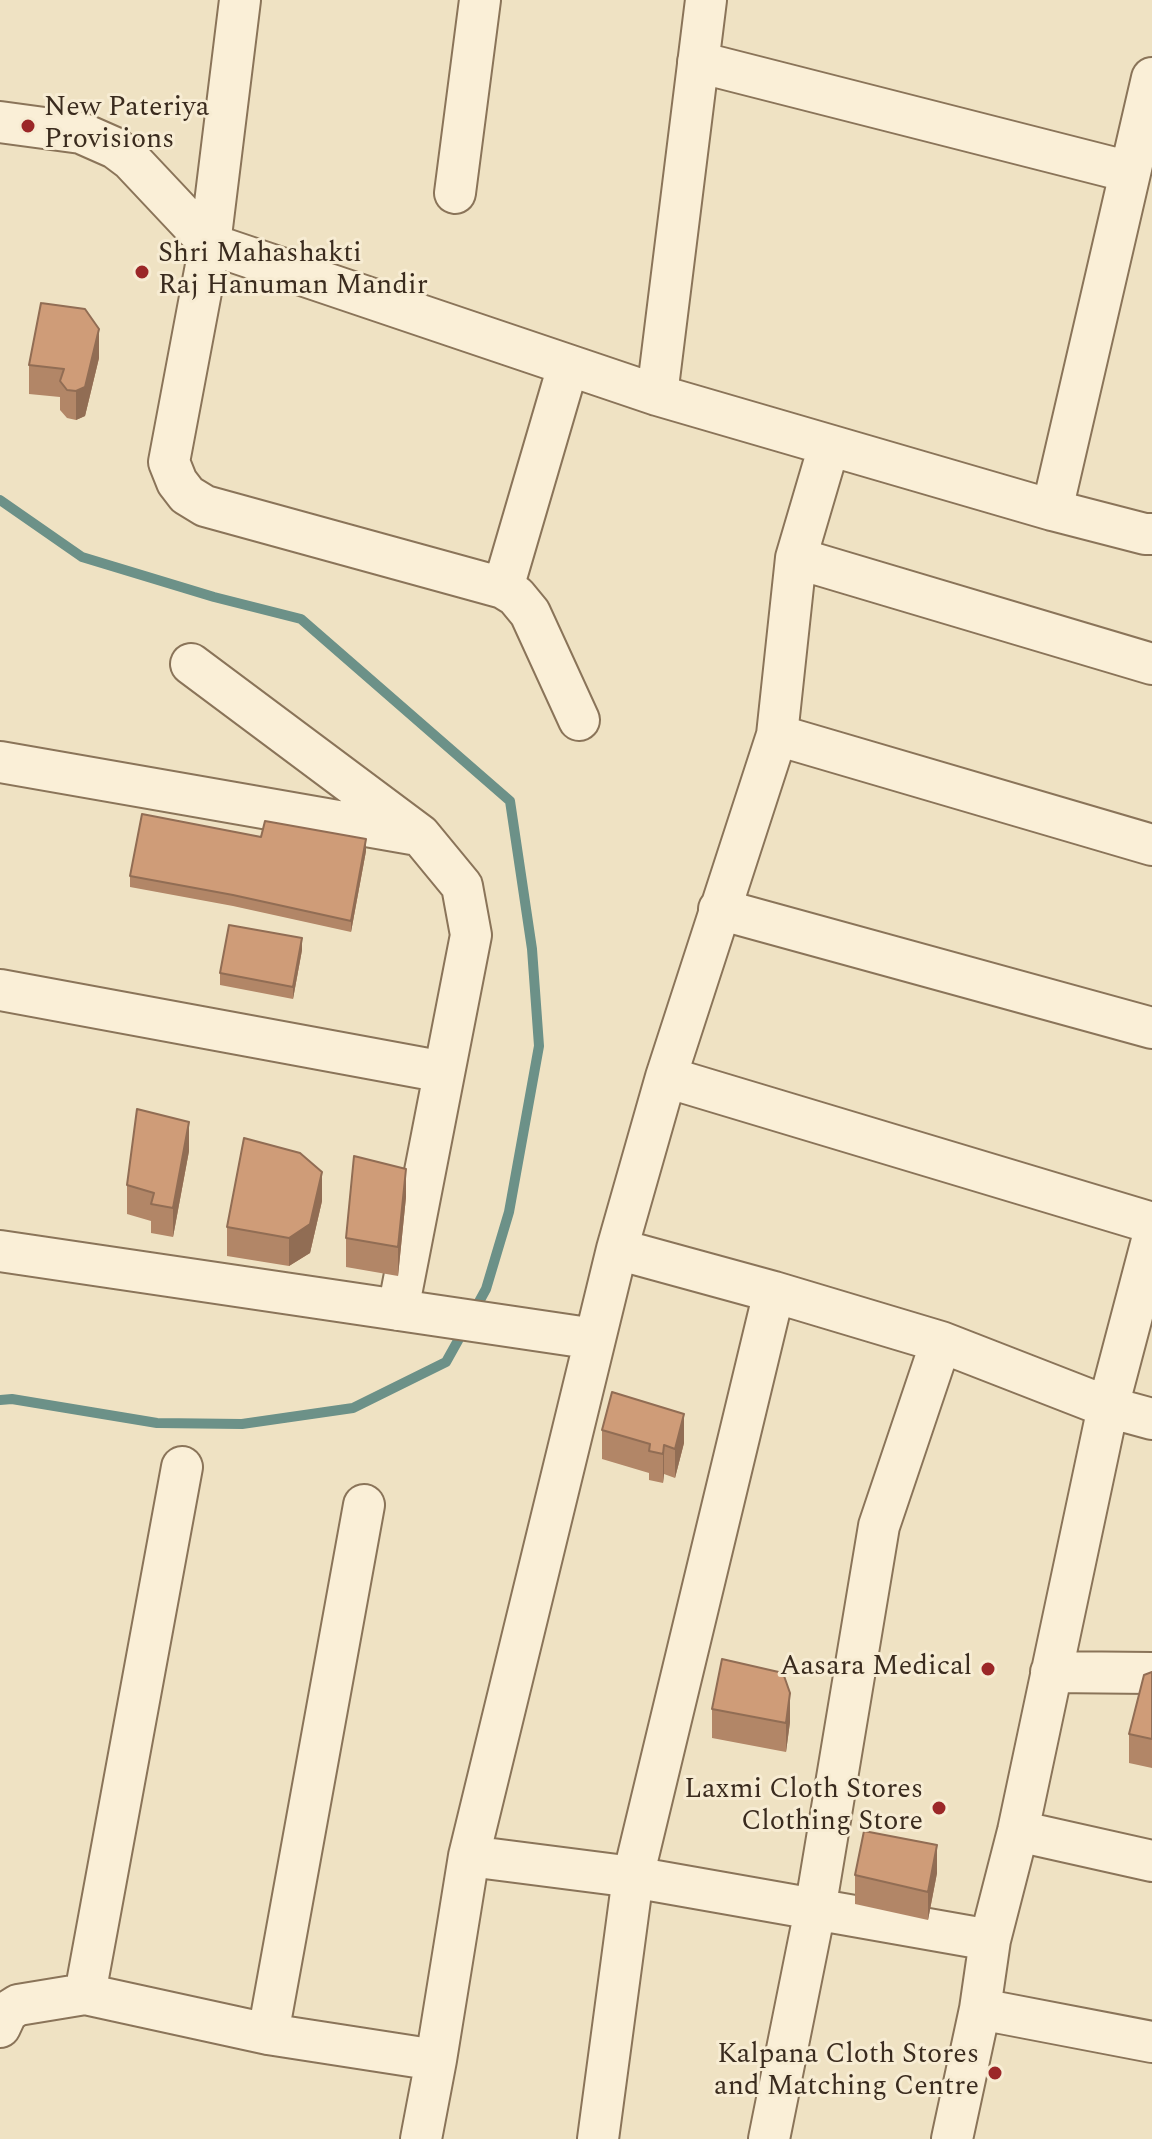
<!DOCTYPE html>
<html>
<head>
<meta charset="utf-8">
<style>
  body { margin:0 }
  canvas { display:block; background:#efe2c3 }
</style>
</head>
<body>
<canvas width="1152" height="2139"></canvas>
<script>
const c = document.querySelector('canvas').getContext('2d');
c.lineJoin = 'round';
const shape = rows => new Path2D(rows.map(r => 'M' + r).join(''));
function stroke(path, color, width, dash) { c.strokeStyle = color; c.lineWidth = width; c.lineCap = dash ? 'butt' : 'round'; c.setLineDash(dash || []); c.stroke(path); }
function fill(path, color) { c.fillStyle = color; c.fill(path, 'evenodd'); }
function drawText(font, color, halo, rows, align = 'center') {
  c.font = font + ' Spectral,serif'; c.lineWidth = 6; c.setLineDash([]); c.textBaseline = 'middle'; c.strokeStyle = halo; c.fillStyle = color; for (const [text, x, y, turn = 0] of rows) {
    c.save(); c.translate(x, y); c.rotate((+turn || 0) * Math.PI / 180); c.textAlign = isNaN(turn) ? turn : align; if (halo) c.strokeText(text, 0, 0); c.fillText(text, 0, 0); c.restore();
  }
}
stroke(shape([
  [0,500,82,557,214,597,301,619,510,801,532,949,539,1046,509,1212,486,1289,474,1311],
  [0,1400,12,1399,157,1423,242,1424,353,1408,446,1362,465,1328]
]), '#6c9188', 10);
const minor = shape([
  [240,0,210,244,169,462,177,482,187,495,205,506,503,588,516,596,530,613,579,720],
  [698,62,1130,172],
  [0,122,81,133,115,148,131,160,210,244,657,395,1052,510,1145,534,1152,534],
  [455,193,480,0],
  [657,395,706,0],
  [1052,510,1152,78],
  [796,558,1152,664],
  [503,588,568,366],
  [191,664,420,835,462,886,471,935,398,1310],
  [777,735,1152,845],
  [0,762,412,834],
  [719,909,1152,1028],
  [0,990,444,1072],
  [666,1077,1152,1223],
  [617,1249,774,1292,941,1342,1108,1407,1152,1419],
  [0,1251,595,1339],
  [1051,1672,1152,1673],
  [1018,1831,1152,1861],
  [469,1856,633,1877,990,1940],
  [85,1994,182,1467],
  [980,2009,1152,2042],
  [0,2027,7,2012,18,2005,85,1994,268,2034,436,2060],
  [268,2034,364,1505],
  [421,2139,436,2060,469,1856,617,1249,666,1077,777,735,796,558,829,446],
  [598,2139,633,1877,774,1292],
  [769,2139,815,1910,879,1526,941,1342],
  [952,2139,980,2009,990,1940,1018,1831,1108,1407,1152,1240]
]);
stroke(minor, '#8a7459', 44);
stroke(minor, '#faefd7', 40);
fill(shape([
  [99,358,85,416,76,420,67,418,60,410,60,397,29,394,29,365],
  [261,837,366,851,351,932,233,906,130,887,130,876],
  [302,950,293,999,220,985,220,973],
  [189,1151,173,1237,151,1233,151,1221,127,1214,127,1185],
  [406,1197,398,1276,346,1267,346,1238],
  [322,1201,310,1253,289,1266,227,1256,227,1227],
  [602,1430,684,1443,675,1478,664,1474,663,1483,649,1480,649,1473,602,1459],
  [1152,1672,1152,1768,1129,1763,1129,1734],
  [712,1709,790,1722,786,1752,712,1738],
  [937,1873,928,1920,855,1904,855,1875]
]), '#b28667');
fill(shape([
  [99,329,99,358,85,416,76,420,76,391],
  [366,839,366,851,351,932,351,921],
  [302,938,302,950,293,999,293,987],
  [189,1122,189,1151,173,1237,173,1208],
  [406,1169,406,1197,398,1276,398,1247],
  [322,1172,322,1201,310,1253,289,1266,289,1238],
  [684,1414,684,1443,675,1478,675,1449],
  [664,1445,664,1474,663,1483,663,1454],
  [790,1693,790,1722,786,1752,786,1723],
  [937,1845,937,1873,928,1920,928,1892]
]), '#916d54');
const building = shape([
  [41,303,85,309,99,329,85,387,76,391,67,390,60,381,64,369,29,365,41,303],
  [142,814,261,837,265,821,366,839,351,921,233,895,130,876,142,814],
  [229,925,302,938,293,987,220,973,229,925],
  [137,1109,189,1122,173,1208,151,1204,154,1193,127,1185,137,1109],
  [244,1138,300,1153,322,1172,310,1224,289,1238,227,1227,244,1138],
  [354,1156,406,1169,398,1247,346,1238,354,1156],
  [612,1392,684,1414,675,1449,664,1445,663,1454,649,1451,650,1444,602,1430,612,1392],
  [722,1659,783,1673,790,1693,786,1723,712,1709,722,1659],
  [1152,1672,1152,1739,1129,1734,1144,1675,1152,1672],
  [864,1831,937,1845,928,1892,855,1875,864,1831]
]);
fill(building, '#cf9c78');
stroke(building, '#916d54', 2);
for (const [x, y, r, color] of [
  [28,126,8,"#9b2728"],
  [142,272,8,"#9b2728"],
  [988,1669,8,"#9b2728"],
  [939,1808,8,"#9b2728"],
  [995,2073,8,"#9b2728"]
]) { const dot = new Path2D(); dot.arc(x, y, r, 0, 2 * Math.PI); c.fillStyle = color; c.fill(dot); stroke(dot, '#f7ecd3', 3); }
drawText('28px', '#3a2b1e', '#f7ecd3', [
  ["New Pateriya",44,110,"left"],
  ["Provisions",44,142,"left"],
  ["Shri Mahashakti",158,256,"left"],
  ["Raj Hanuman Mandir",158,288,"left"],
  ["Aasara Medical",972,1669],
  ["Laxmi Cloth Stores",923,1792],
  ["Clothing Store",923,1824],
  ["Kalpana Cloth Stores",979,2057],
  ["and Matching Centre",979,2089]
], 'right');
</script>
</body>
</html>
